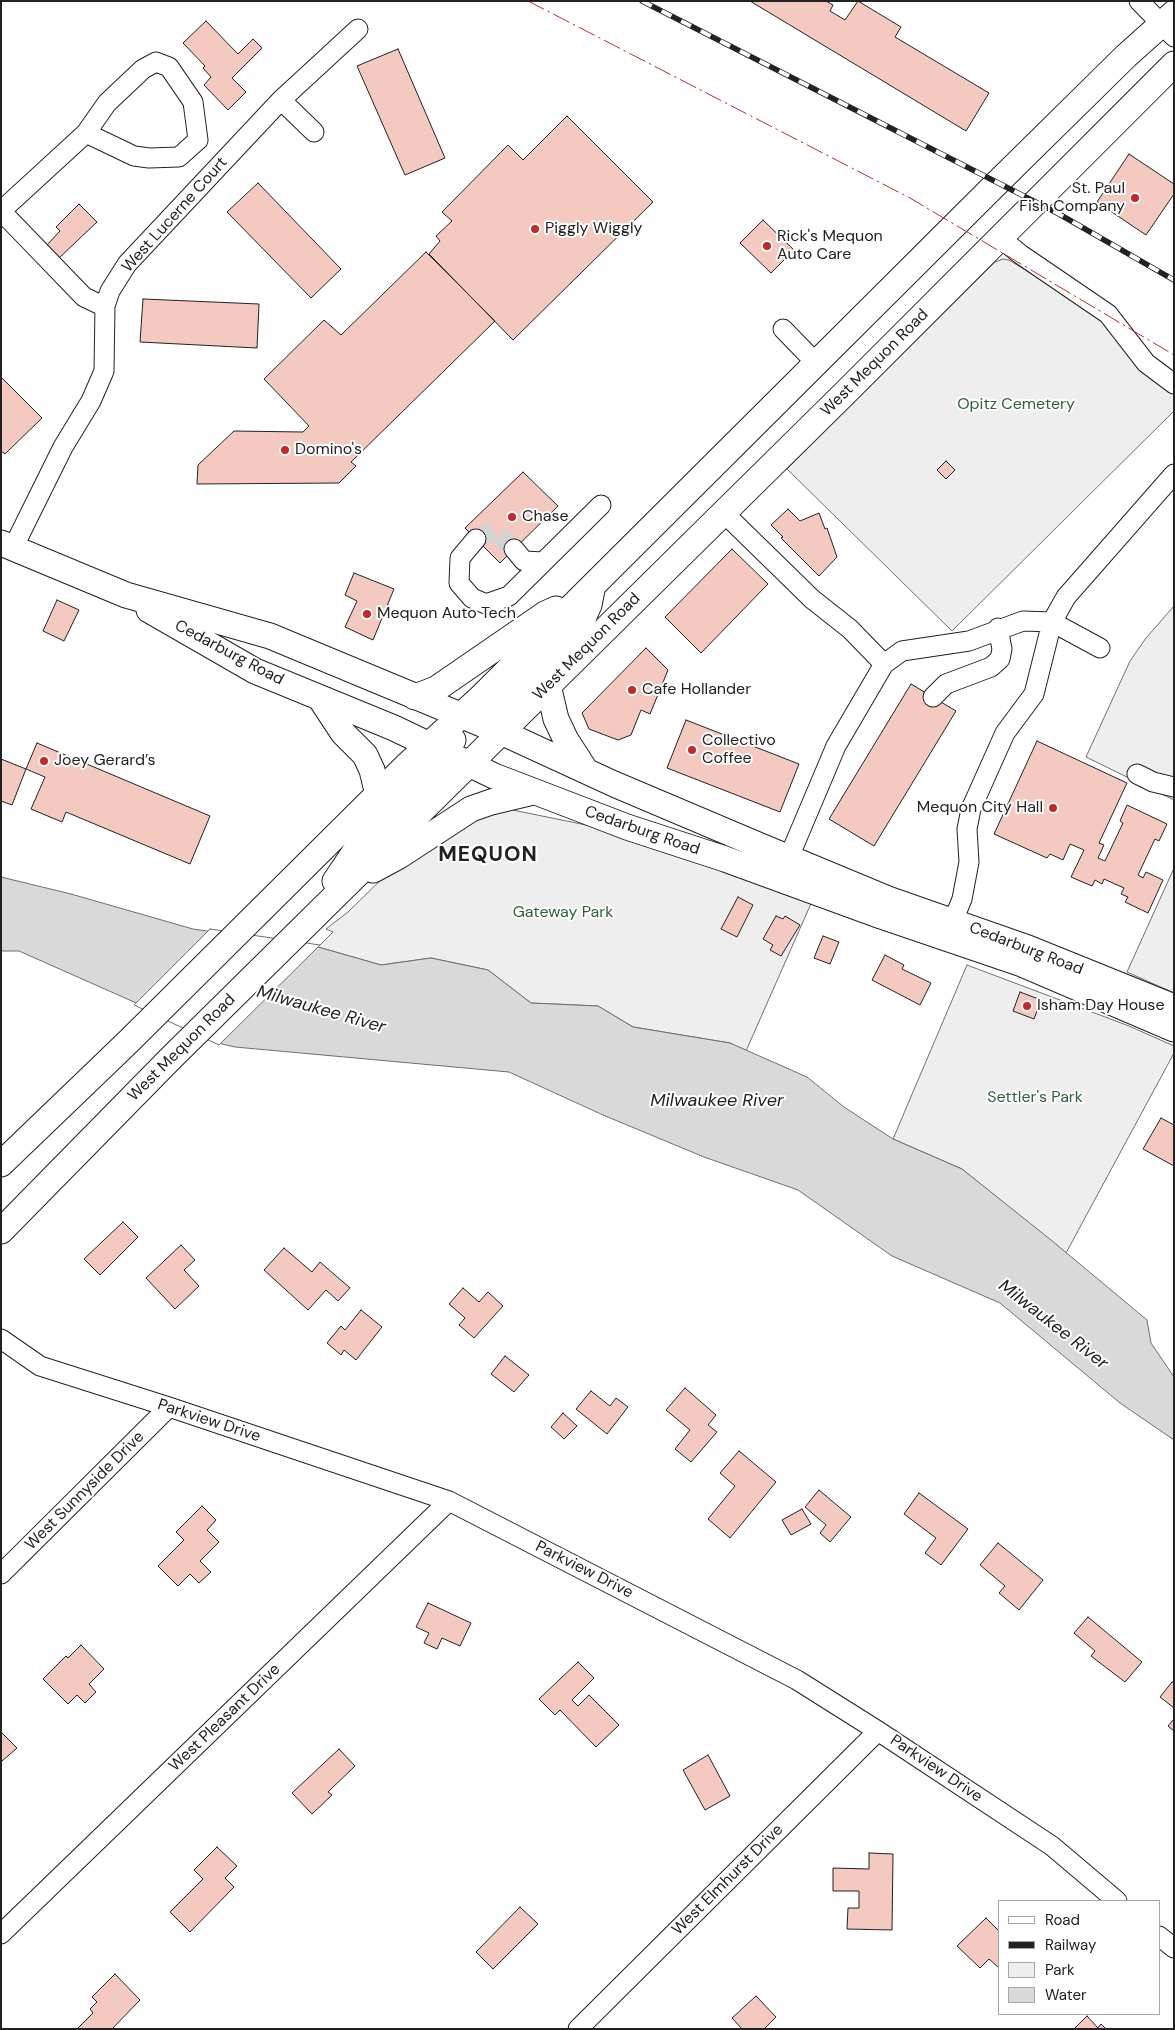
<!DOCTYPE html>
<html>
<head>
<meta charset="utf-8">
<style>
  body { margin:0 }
  #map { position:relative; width:1175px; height:2030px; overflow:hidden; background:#fff; font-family:"DM Sans",sans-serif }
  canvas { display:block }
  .frame { position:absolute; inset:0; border:2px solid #222; pointer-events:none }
  .legend { position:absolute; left:998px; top:1900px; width:162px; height:115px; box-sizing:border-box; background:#fff; border:1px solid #a7a7a7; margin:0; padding:6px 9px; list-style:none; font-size:15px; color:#222 }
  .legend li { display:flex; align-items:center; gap:10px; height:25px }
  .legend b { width:25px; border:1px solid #a7a7a7 }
</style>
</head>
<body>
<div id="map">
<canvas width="1175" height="2030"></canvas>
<div class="frame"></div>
<ul class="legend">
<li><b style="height:6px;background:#fff"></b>Road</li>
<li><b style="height:6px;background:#222"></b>Railway</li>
<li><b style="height:14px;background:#eee"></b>Park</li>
<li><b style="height:14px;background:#d9d9d9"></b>Water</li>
</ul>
</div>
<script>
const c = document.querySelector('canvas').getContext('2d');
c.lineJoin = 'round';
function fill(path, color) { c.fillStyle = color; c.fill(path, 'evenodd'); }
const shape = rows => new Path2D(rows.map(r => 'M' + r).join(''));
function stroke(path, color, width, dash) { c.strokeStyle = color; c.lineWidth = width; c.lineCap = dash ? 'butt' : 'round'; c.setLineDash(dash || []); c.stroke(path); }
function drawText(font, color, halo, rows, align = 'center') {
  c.font = font + ' "DM Sans",sans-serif'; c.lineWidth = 4; c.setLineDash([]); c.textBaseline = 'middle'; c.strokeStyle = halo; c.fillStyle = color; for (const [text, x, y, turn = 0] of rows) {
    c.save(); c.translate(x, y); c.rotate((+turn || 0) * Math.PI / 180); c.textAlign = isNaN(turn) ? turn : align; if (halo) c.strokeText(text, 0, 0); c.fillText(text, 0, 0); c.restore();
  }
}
const green = shape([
  [1003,259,1009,260,1053,287,1097,317,1109,328,1134,363,1174,395,1174,411,952,631,787,469,995,262,1003,259],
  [1174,606,1174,800,1086,757,1130,661,1146,638,1174,606],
  [503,808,591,826,813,899,746,1051,730,1043,633,1027,598,1006,531,1003,488,970,431,958,381,965,318,947,333,932,326,929,348,912,391,870,479,813,503,808],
  [1174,868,1174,993,1127,972,1174,868],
  [967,965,1129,1026,1174,1046,1174,1053,1066,1253,962,1169,893,1139,967,965]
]);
fill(green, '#eee');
stroke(green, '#6f6f6f', 1);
const water = shape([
  [1,877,71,894,193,929,318,947,381,965,431,958,488,970,531,1003,598,1006,633,1027,730,1043,807,1077,844,1107,893,1139,962,1169,1051,1240,1147,1320,1151,1343,1174,1377,1174,1440,1120,1403,1000,1303,892,1256,798,1190,704,1157,603,1115,509,1072,235,1047,222,1044,134,1002,19,951,1,951,1,877]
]);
fill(water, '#d9d9d9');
stroke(water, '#6f6f6f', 1);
const pier = shape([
  [210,929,320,945,219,1045,134,1005,210,929]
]);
fill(pier, '#fff');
stroke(pier, '#6f6f6f', 1);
const building = shape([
  [750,1,826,1,833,5,830,11,845,20,858,1,901,27,895,37,989,93,966,131,750,1],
  [206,21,238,54,253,39,262,48,232,78,246,92,228,110,204,85,211,77,203,68,205,66,183,43,206,21],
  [398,49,445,158,405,175,357,66,398,49],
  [567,116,653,202,513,340,429,254,440,241,436,236,452,221,442,212,508,145,523,160,567,116],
  [1129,154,1174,184,1174,194,1146,235,1097,202,1129,154],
  [258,183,341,269,311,298,227,212,258,183],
  [79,204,97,222,58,259,46,246,60,231,56,227,79,204],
  [763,220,794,250,771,273,740,243,763,220],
  [426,252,495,321,351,462,356,466,339,483,197,484,198,465,234,431,303,432,309,426,264,379,324,320,341,335,426,252],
  [143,299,259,304,257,348,140,342,143,299],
  [1,377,42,418,5,454,1,451,1,377],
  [946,461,955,470,946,479,937,470,946,461],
  [523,472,558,506,500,563,465,528,523,472],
  [788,509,800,521,819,513,825,529,827,528,837,557,819,576,781,538,783,537,771,525,788,509],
  [732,549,768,584,701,653,665,617,732,549],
  [354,573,394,589,373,640,345,627,357,601,345,595,354,573],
  [57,600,79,610,64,641,43,631,57,600],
  [646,648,668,670,650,714,641,710,631,735,618,740,589,729,582,713,646,648],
  [911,684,956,711,874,846,829,819,911,684],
  [686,720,799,764,780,812,667,768,686,720],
  [1037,741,1127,783,1099,843,1104,845,1098,858,1105,861,1123,823,1120,821,1127,805,1167,824,1159,841,1155,839,1138,875,1143,878,1146,872,1163,880,1148,913,1125,902,1128,897,1121,894,1124,888,1115,884,1104,879,1102,884,1095,880,1092,886,1071,877,1084,850,1070,844,1063,860,1050,854,1047,858,994,834,1037,741],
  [37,743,210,816,190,864,66,812,62,822,31,809,45,777,26,769,37,743],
  [1,759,26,769,12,805,1,801,1,759],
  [738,897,753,905,737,937,721,929,738,897],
  [776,916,783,919,785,916,800,925,781,956,770,950,773,945,763,939,776,916],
  [823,936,839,942,830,964,814,958,823,936],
  [885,955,904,965,902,969,931,983,920,1005,872,980,885,955],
  [1020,992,1041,1000,1034,1019,1013,1011,1020,992],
  [1161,1118,1174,1125,1174,1166,1143,1149,1161,1118],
  [123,1222,138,1237,100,1275,84,1259,123,1222],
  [181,1245,195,1260,184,1270,199,1286,175,1309,146,1278,181,1245],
  [284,1248,312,1272,320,1262,350,1288,338,1301,326,1290,308,1310,264,1270,284,1248],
  [463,1288,479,1302,488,1292,503,1306,474,1338,459,1325,465,1318,449,1304,463,1288],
  [361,1310,382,1327,356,1360,344,1350,341,1355,327,1343,341,1326,345,1330,361,1310],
  [505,1356,529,1375,514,1392,491,1374,505,1356],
  [685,1388,716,1415,708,1425,717,1432,691,1462,675,1449,690,1430,666,1410,685,1388],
  [591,1391,610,1406,616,1398,628,1407,607,1434,576,1409,591,1391],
  [563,1413,577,1426,564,1439,551,1427,563,1413],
  [739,1451,776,1482,730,1538,708,1519,735,1486,720,1473,739,1451],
  [819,1490,851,1517,830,1542,820,1533,826,1525,805,1507,819,1490],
  [919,1493,968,1529,941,1565,925,1553,936,1538,904,1514,919,1493],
  [202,1506,216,1520,207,1530,219,1542,200,1561,211,1572,199,1583,190,1574,178,1586,158,1566,184,1540,176,1532,202,1506],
  [802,1509,811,1524,791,1535,782,1520,802,1509],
  [998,1543,1043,1580,1019,1610,999,1593,1005,1586,980,1565,998,1543],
  [428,1603,471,1623,460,1646,442,1638,437,1649,424,1643,429,1633,416,1627,428,1603],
  [1088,1617,1142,1662,1125,1682,1091,1656,1095,1651,1074,1633,1088,1617],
  [81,1645,104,1669,89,1684,96,1692,85,1703,77,1695,68,1704,43,1679,66,1656,68,1658,81,1645],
  [578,1662,594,1678,572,1700,578,1706,589,1695,619,1725,596,1747,560,1710,555,1715,539,1699,578,1662],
  [1172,1682,1174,1683,1174,1708,1160,1697,1172,1682],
  [1174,1719,1174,1731,1168,1726,1174,1719],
  [1,1732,17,1748,1,1762,1,1732],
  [339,1749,355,1766,328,1792,332,1795,312,1814,292,1793,339,1749],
  [708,1755,730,1796,705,1810,683,1770,708,1755],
  [217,1847,237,1866,225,1878,234,1887,190,1932,170,1912,203,1879,194,1870,217,1847],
  [869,1853,893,1854,892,1930,847,1929,848,1908,859,1908,859,1891,833,1891,833,1868,869,1869,869,1853],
  [520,1907,538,1924,493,1969,476,1952,520,1907],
  [986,1918,999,1931,999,1968,989,1959,980,1968,957,1946,986,1918],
  [115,1974,140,2000,112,2029,77,2029,93,2013,90,2009,97,2002,92,1997,115,1974],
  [756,1996,776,2017,764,2029,742,2029,732,2018,756,1996],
  [1087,2016,1098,2028,1101,2024,1106,2029,1074,2029,1087,2016]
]);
fill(building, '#f3c9c0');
stroke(building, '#222', 1);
stroke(shape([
  [476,539,494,530,514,549]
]), '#d3d3d3', 19, [19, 9]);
const minor = shape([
  [1139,1,1174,37],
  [281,100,314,132],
  [1,211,86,133,107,103,143,69,156,62,169,67,193,102,198,140,179,157,149,158,134,156,86,133],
  [1,211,84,297,105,307],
  [999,237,1020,254,1108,314,1146,363,1174,384],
  [783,329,816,363],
  [724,513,812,599,850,629,884,664,902,651,969,641,1023,621,1052,622,1100,648],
  [476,539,460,558,459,583,472,598,486,604,509,596,601,505],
  [13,548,63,447,91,401,104,371,105,306,110,291,127,264,281,100,358,29],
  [514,549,524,561,543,562],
  [933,697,946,684,991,667,1000,659,1002,649,998,628],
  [1137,774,1153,782,1174,787],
  [784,869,836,746,884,664],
  [948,933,962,899,969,862,967,829,971,809,1005,733,1034,694,1052,622,1066,597,1174,474],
  [1,1339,40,1366,169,1407,449,1501,797,1680,878,1731,1052,1846,1117,1901],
  [1,1574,169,1407],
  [1,1934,449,1501],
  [1159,1936,1174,1948],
  [578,2029,878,1731]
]);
const major = shape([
  [1,543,126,595,270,636,501,732,614,784,758,845,888,899,1028,948,1174,1007],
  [149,610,255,671,394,728,494,776,627,827,725,859,881,916,1022,964,1174,1029],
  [548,685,556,719,566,740,586,771],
  [415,697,436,689,545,614,556,609],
  [320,698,343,733,365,755,372,770,378,795],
  [488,727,520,686,579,627,589,605,592,590],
  [373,870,399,856,471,809,491,802,533,792],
  [335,881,356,850,429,777,453,740],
  [1,1164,128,1042,405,767,479,699,997,183,1126,56,1174,13],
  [1,1231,170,1059,845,393,1174,64]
]);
stroke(minor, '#222', 21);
stroke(major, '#222', 27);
stroke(minor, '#fff', 19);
stroke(major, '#fff', 25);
const rail = shape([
  [642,1,1059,214,1174,280]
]);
stroke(rail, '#222', 5.5);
stroke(rail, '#fff', 4, [11]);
stroke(shape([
  [528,1,910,198,1174,355]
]), '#c62828', 1, [18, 4, 2.5, 4]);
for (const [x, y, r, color] of [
  [1135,198,5,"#c62828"],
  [535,229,5,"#c62828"],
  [767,246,5,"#c62828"],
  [285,450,5,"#c62828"],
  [512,517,5,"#c62828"],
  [367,614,5,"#c62828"],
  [632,690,5,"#c62828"],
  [692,750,5,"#c62828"],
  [44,761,5,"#c62828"],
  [1053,808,5,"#c62828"],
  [1027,1006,5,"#c62828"]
]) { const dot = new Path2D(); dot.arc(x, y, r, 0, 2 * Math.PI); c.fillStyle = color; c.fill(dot); stroke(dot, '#fff', 2); }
drawText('16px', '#222', '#fff', [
  ["St. Paul",1125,189,"right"],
  ["Fish Company",1125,207,"right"],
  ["Piggly Wiggly",545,229],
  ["Rick's Mequon",777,237],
  ["Auto Care",777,255],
  ["Domino's",295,450],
  ["Chase",522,517],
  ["Mequon Auto Tech",377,614],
  ["Cafe Hollander",642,690],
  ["Collectivo",702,741],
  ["Coffee",702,759],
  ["Joey Gerard’s",54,761],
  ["Mequon City Hall",1043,808,"right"],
  ["Isham Day House",1037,1006]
], 'left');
drawText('16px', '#222', '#fff', [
  ["West Lucerne Court",175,215,-48],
  ["West Mequon Road",875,363,-45],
  ["West Mequon Road",587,647,-45],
  ["Cedarburg Road",229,653,28],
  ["Cedarburg Road",642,831,19],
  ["Cedarburg Road",1026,949,21],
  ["West Mequon Road",182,1048,-45],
  ["Parkview Drive",209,1421,18],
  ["West Sunnyside Drive",85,1491,-45],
  ["Parkview Drive",584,1570,27],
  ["West Pleasant Drive",225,1718,-44],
  ["Parkview Drive",936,1769,34],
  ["West Elmhurst Drive",728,1880,-45]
]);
drawText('16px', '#2f5e38', '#fff', [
  ["Opitz Cemetery",1016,405],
  ["Gateway Park",563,913],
  ["Settler's Park",1035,1098]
]);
drawText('italic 18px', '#222', '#fff', [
  ["Milwaukee River",321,1010,16],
  ["Milwaukee River",717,1101],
  ["Milwaukee River",1053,1325,38]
]);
c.letterSpacing = '1px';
drawText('bold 21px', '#222', '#fff', [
  ["MEQUON",488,855]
]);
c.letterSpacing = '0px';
</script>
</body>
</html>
